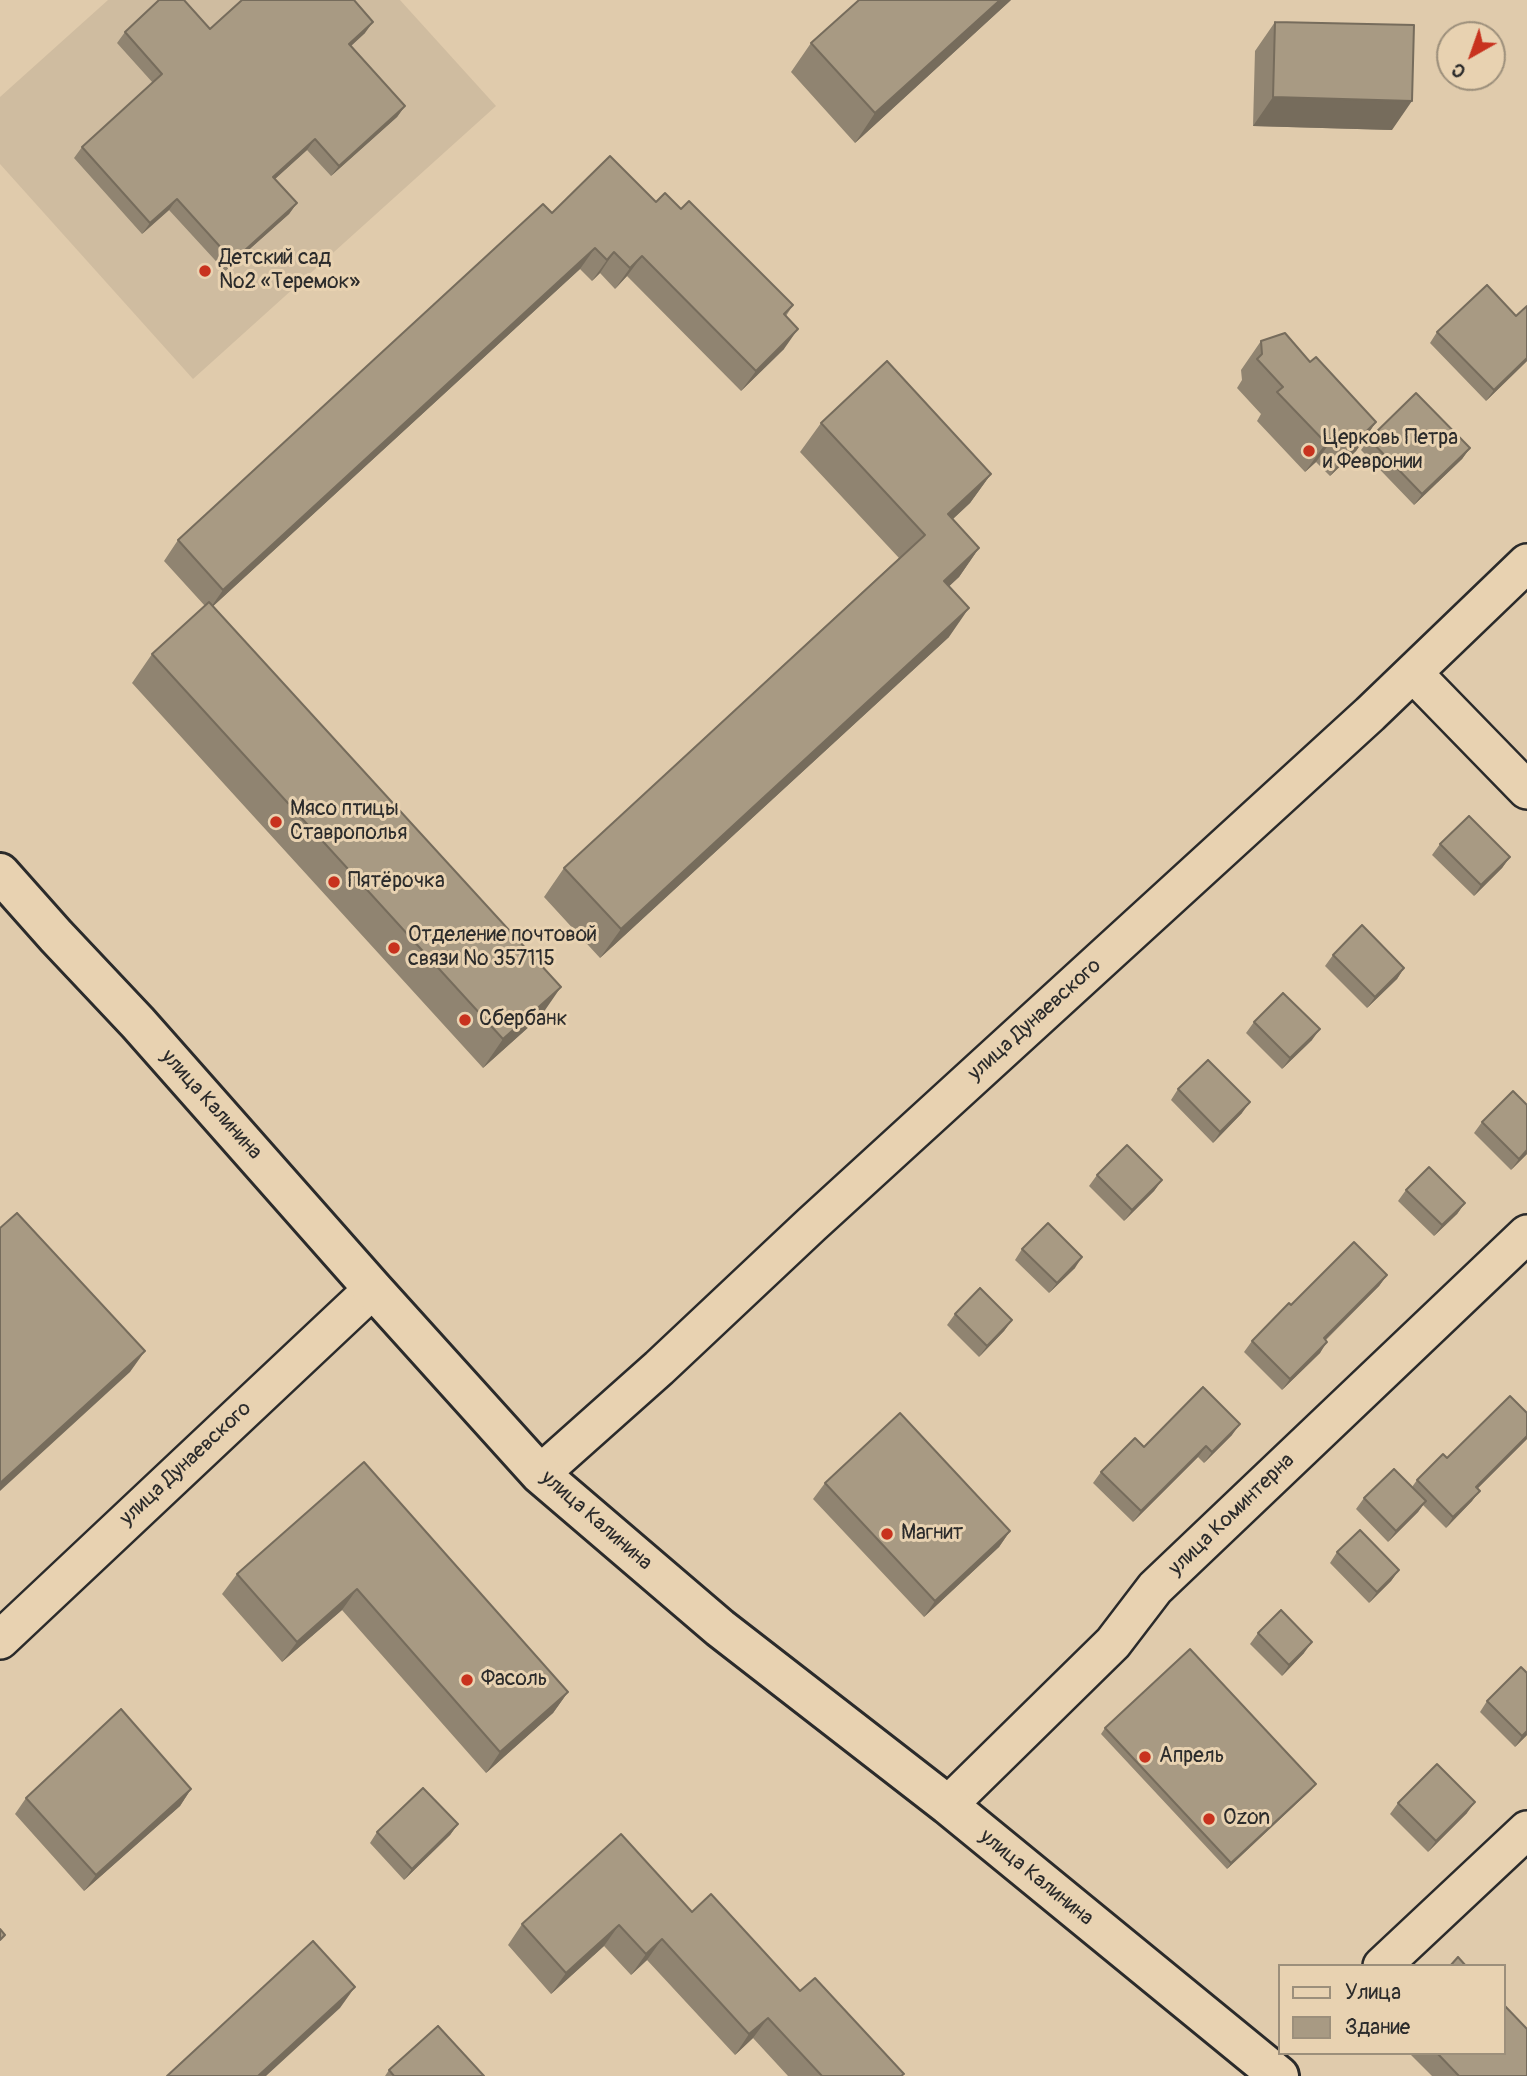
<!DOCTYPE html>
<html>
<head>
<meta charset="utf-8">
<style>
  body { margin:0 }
  #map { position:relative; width:1527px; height:2076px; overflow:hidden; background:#e0cbac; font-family:Pangolin,sans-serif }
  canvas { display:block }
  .legend { position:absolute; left:1278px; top:1964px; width:228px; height:91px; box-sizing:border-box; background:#e8d2b1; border:2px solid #9c8f7b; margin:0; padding:9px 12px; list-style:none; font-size:21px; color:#2b2b2b }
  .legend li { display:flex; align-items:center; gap:14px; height:35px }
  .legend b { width:35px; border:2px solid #9c8f7b }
  .north { position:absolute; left:1436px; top:21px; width:70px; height:70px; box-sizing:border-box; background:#e8d2b1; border:2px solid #9c8f7b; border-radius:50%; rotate:220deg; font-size:19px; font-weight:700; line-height:28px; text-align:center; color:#2b2b2b }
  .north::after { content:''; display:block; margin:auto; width:24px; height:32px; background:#c8321e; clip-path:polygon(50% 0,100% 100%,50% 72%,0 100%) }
</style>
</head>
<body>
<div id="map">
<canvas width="1527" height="2076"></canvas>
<ul class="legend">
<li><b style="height:9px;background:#e8d2b1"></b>Улица</li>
<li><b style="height:19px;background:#a89a83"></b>Здание</li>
</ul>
<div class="north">С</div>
</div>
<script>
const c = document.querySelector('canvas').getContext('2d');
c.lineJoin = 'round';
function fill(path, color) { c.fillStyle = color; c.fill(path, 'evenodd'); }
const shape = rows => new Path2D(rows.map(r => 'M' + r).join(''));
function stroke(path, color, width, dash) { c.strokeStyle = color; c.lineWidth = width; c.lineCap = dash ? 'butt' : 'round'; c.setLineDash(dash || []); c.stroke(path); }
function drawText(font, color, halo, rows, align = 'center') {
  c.font = font + ' Pangolin,sans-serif'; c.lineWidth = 6; c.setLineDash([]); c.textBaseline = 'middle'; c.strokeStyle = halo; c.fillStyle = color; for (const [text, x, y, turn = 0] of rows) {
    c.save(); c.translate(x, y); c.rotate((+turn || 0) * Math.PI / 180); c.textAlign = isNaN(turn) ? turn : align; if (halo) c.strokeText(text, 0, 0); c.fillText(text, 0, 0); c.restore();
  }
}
fill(shape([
  [108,0,400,0,496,106,193,379,0,164,0,97]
]), '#cfbca0');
const street = shape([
  [1413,673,1527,790],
  [540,1474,659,1368,811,1225,1370,714,1527,563],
  [0,1640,373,1289],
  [948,1805,1113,1643,1155,1588,1527,1234],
  [1382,1966,1527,1830]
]);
const secondary = shape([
  [0,873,56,936,138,1023,373,1289,540,1474,720,1628,948,1805,1279,2076]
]);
stroke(street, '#2b2b2b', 42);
stroke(secondary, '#2b2b2b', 44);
stroke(street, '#e8d2b1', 37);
stroke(secondary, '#e8d2b1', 38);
fill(shape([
  [1011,0,855,143,791,72,811,43],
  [1275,22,1392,130,1253,126,1255,51],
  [210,29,365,33,351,46,405,106,397,117,331,176,307,150,275,179,297,203,289,214,225,271,169,210,142,234,74,158,82,147,153,83,117,43,125,32],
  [656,202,681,209,793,305,786,316,784,349,741,391,627,276,615,289,600,273,592,281,580,269,213,606,541,1016,483,1068,132,683,152,654,205,606,164,561,178,540,552,213],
  [1527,306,1527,361,1486,401,1430,343,1437,332,1516,316],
  [1261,341,1310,362,1376,422,1356,451,1330,476,1316,462,1305,472,1257,421,1261,414,1237,388,1242,380,1241,370],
  [821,423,991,474,970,503,953,519,979,548,959,577,949,586,949,637,600,958,544,897,564,868,899,558,800,452],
  [1369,439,1470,448,1462,459,1414,505,1361,450],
  [1440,844,1510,857,1502,868,1474,896,1432,855],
  [1333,955,1404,968,1397,979,1367,1008,1325,966],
  [1254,1022,1312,1040,1282,1069,1246,1033],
  [1178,1089,1242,1113,1213,1143,1171,1100],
  [1482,1122,1527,1154,1511,1170,1474,1133],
  [1097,1175,1162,1180,1154,1191,1124,1221,1089,1186],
  [1406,1190,1465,1203,1457,1214,1434,1236,1398,1201],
  [1022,1249,1075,1268,1049,1293,1015,1260],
  [1387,1275,1379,1286,1326,1340,1320,1353,1282,1390,1244,1352,1252,1341,1291,1305],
  [955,1314,1012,1320,1004,1331,979,1357,947,1325],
  [1232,1435,1204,1463,1198,1457,1133,1522,1093,1483,1101,1472,1144,1447],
  [1527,1439,1478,1488,1472,1501,1446,1528,1423,1505,1418,1512,1388,1542,1356,1509,1364,1498,1412,1487,1417,1480,1447,1458],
  [364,1462,568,1692,553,1713,486,1773,342,1610,282,1662,222,1594,237,1574],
  [825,1483,1010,1531,999,1547,924,1617,813,1499],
  [1337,1552,1399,1570,1391,1581,1369,1603,1330,1563],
  [1258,1633,1304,1653,1282,1676,1250,1644],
  [1487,1701,1527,1735,1515,1747,1480,1712],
  [1105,1728,1312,1789,1227,1869,1101,1734],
  [191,1789,180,1806,84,1891,15,1814,26,1798],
  [1398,1803,1467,1813,1428,1852,1390,1814],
  [458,1824,450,1835,404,1880,370,1843,377,1832],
  [692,1912,800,1991,902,2076,788,2076,753,2038,735,2055,647,1960,631,1975,604,1946,551,1994,508,1945,522,1924],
  [1409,2053,1504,2053,1527,2076,1432,2076],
  [389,2070,484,2076,385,2076]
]), '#908471');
fill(shape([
  [1000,0,1011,0,855,143,875,113],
  [373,22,365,33,341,55,349,44],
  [1273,97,1412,101,1392,130,1253,126],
  [405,106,397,117,331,176,339,166],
  [315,139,307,150,265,188,273,177],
  [177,199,169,210,142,234,150,223],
  [297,203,289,214,225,271,233,261],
  [595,248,580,269,209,610,223,590],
  [614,252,600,273,592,281,607,260],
  [642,256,627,276,615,289,630,268],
  [798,329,784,349,741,391,756,371],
  [1527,358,1527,361,1486,401,1494,390],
  [1376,422,1356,451,1330,476,1350,447],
  [1337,433,1316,462,1305,472,1326,443],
  [1470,448,1462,459,1414,505,1422,494],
  [991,474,970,503,927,543,948,514],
  [979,548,959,577,924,610,944,581],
  [969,608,949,637,600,958,621,929],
  [1510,857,1502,868,1474,896,1481,885],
  [1404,968,1397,979,1367,1008,1375,997],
  [561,987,541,1016,483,1068,503,1039],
  [1320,1029,1312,1040,1282,1069,1290,1058],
  [1250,1102,1242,1113,1213,1143,1220,1132],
  [1527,1150,1527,1154,1511,1170,1519,1159],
  [1162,1180,1154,1191,1124,1221,1132,1210],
  [1465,1203,1457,1214,1434,1236,1442,1225],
  [1082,1257,1075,1268,1049,1293,1057,1283],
  [1387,1275,1379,1286,1316,1349,1324,1338],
  [1012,1320,1004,1331,979,1357,987,1346],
  [1327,1342,1320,1353,1282,1390,1290,1379],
  [145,1351,130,1372,0,1491,0,1483],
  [1240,1424,1232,1435,1204,1463,1212,1452],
  [1527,1436,1527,1439,1468,1498,1476,1487],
  [1206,1446,1198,1457,1133,1522,1141,1511],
  [1480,1491,1472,1501,1446,1528,1453,1517],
  [1426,1501,1418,1512,1388,1542,1396,1531],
  [1010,1531,999,1547,924,1617,935,1601],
  [1399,1570,1391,1581,1369,1603,1377,1592],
  [357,1589,342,1610,282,1662,297,1642],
  [1312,1642,1304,1653,1282,1676,1289,1665],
  [568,1692,553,1713,486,1773,500,1752],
  [1527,1731,1527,1735,1515,1747,1522,1736],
  [1316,1784,1312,1789,1227,1869,1231,1863],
  [191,1789,180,1806,84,1891,96,1875],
  [1475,1802,1467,1813,1428,1852,1436,1841],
  [458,1824,450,1835,404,1880,412,1869],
  [619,1925,604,1946,551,1994,566,1973],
  [662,1939,647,1960,631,1975,646,1954],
  [355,1987,340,2008,266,2076,258,2076],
  [768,2018,753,2038,735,2055,749,2034]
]), '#766c5c');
const building = shape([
  [159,0,184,0,210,29,242,0,354,0,373,22,349,44,405,106,339,166,315,139,273,177,297,203,233,261,177,199,150,223,82,147,162,74,125,32,159,0],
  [859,0,1000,0,875,113,811,43,859,0],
  [1275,22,1414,25,1412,101,1273,97,1275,22],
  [610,156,656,202,665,193,681,209,689,201,793,305,784,314,798,329,756,371,642,256,630,268,614,252,607,260,595,248,223,590,178,540,543,204,552,213,610,156],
  [1487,285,1516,316,1527,306,1527,358,1494,390,1437,332,1487,285],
  [1285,333,1310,362,1316,357,1376,422,1350,447,1337,433,1326,443,1277,392,1283,387,1257,359,1262,354,1261,341,1285,333],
  [887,361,991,474,948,514,979,548,944,581,969,608,621,929,564,868,925,535,821,423,887,361],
  [1416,393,1470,448,1422,494,1369,439,1416,393],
  [209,602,561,987,503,1039,152,654,209,602],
  [1469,816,1510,857,1481,885,1440,844,1469,816],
  [1362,925,1404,968,1375,997,1333,955,1362,925],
  [1283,993,1320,1029,1290,1058,1254,1022,1283,993],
  [1208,1060,1250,1102,1220,1132,1178,1089,1208,1060],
  [1513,1091,1527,1105,1527,1150,1519,1159,1482,1122,1513,1091],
  [1127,1145,1162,1180,1132,1210,1097,1175,1127,1145],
  [1429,1167,1465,1203,1442,1225,1406,1190,1429,1167],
  [17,1213,145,1351,0,1483,0,1228,17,1213],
  [1048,1223,1082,1257,1057,1283,1022,1249,1048,1223],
  [1354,1242,1387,1275,1324,1338,1327,1342,1290,1379,1252,1341,1289,1303,1291,1305,1354,1242],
  [980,1288,1012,1320,987,1346,955,1314,980,1288],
  [1203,1387,1240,1424,1212,1452,1206,1446,1141,1511,1101,1472,1135,1438,1144,1447,1203,1387],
  [1510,1396,1527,1413,1527,1436,1476,1487,1480,1491,1453,1517,1417,1480,1443,1454,1447,1458,1510,1396],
  [900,1413,1010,1531,935,1601,825,1483,900,1413],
  [364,1462,568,1692,500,1752,357,1589,297,1642,237,1574,364,1462],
  [1394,1469,1426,1501,1396,1531,1364,1498,1394,1469],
  [1360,1530,1399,1570,1377,1592,1337,1552,1360,1530],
  [1281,1610,1312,1642,1289,1665,1258,1633,1281,1610],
  [1190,1649,1316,1784,1231,1863,1105,1728,1190,1649],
  [1521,1667,1527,1673,1527,1731,1522,1736,1487,1701,1521,1667],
  [121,1709,191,1789,96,1875,26,1798,121,1709],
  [1437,1764,1475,1802,1436,1841,1398,1803,1437,1764],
  [423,1788,458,1824,412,1869,377,1832,423,1788],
  [621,1834,692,1912,711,1894,800,1991,815,1978,904,2074,901,2076,822,2076,768,2018,749,2034,662,1939,646,1954,619,1925,566,1973,522,1924,621,1834],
  [0,1929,5,1935,0,1940,0,1929],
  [313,1941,355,1987,258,2076,167,2076,313,1941],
  [1458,1957,1466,1966,1450,1966,1458,1957],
  [1504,2005,1527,2029,1527,2076,1459,2076,1437,2053,1504,2053,1504,2005],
  [438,2026,484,2076,394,2076,389,2070,438,2026]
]);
fill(building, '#a89a83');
stroke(building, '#766c5c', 2);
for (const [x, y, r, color] of [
  [205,271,7,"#c8321e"],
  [1309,451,7,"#c8321e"],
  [276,822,7,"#c8321e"],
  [334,882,7,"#c8321e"],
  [394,948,7,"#c8321e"],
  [465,1020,7,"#c8321e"],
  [887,1534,7,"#c8321e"],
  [467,1680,7,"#c8321e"],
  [1145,1757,7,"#c8321e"],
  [1209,1819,7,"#c8321e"]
]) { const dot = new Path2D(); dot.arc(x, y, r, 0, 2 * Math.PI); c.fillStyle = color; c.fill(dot); stroke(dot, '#e8d2b1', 2.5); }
drawText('21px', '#2b2b2b', '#e8d2b1', [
  ["Детский сад",219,259],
  ["№2 «Теремок»",219,283],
  ["Церковь Петра",1323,439],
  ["и Февронии",1323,463],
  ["Мясо птицы",290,810],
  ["Ставрополья",290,834],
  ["Пятёрочка",348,882],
  ["Отделение почтовой",408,936],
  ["связи № 357115",408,960],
  ["Сбербанк",479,1020],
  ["Магнит",901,1534],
  ["Фасоль",481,1680],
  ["Апрель",1159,1757],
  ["Ozon",1223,1819]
], 'left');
drawText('21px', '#2b2b2b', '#e8d2b1', [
  ["улица Дунаевского",1035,1020,-42],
  ["улица Калинина",211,1105,48],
  ["улица Дунаевского",186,1464,-43],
  ["улица Коминтерна",1232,1515,-44],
  ["улица Калинина",596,1521,41],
  ["улица Калинина",1036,1878,39]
]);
</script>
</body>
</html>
